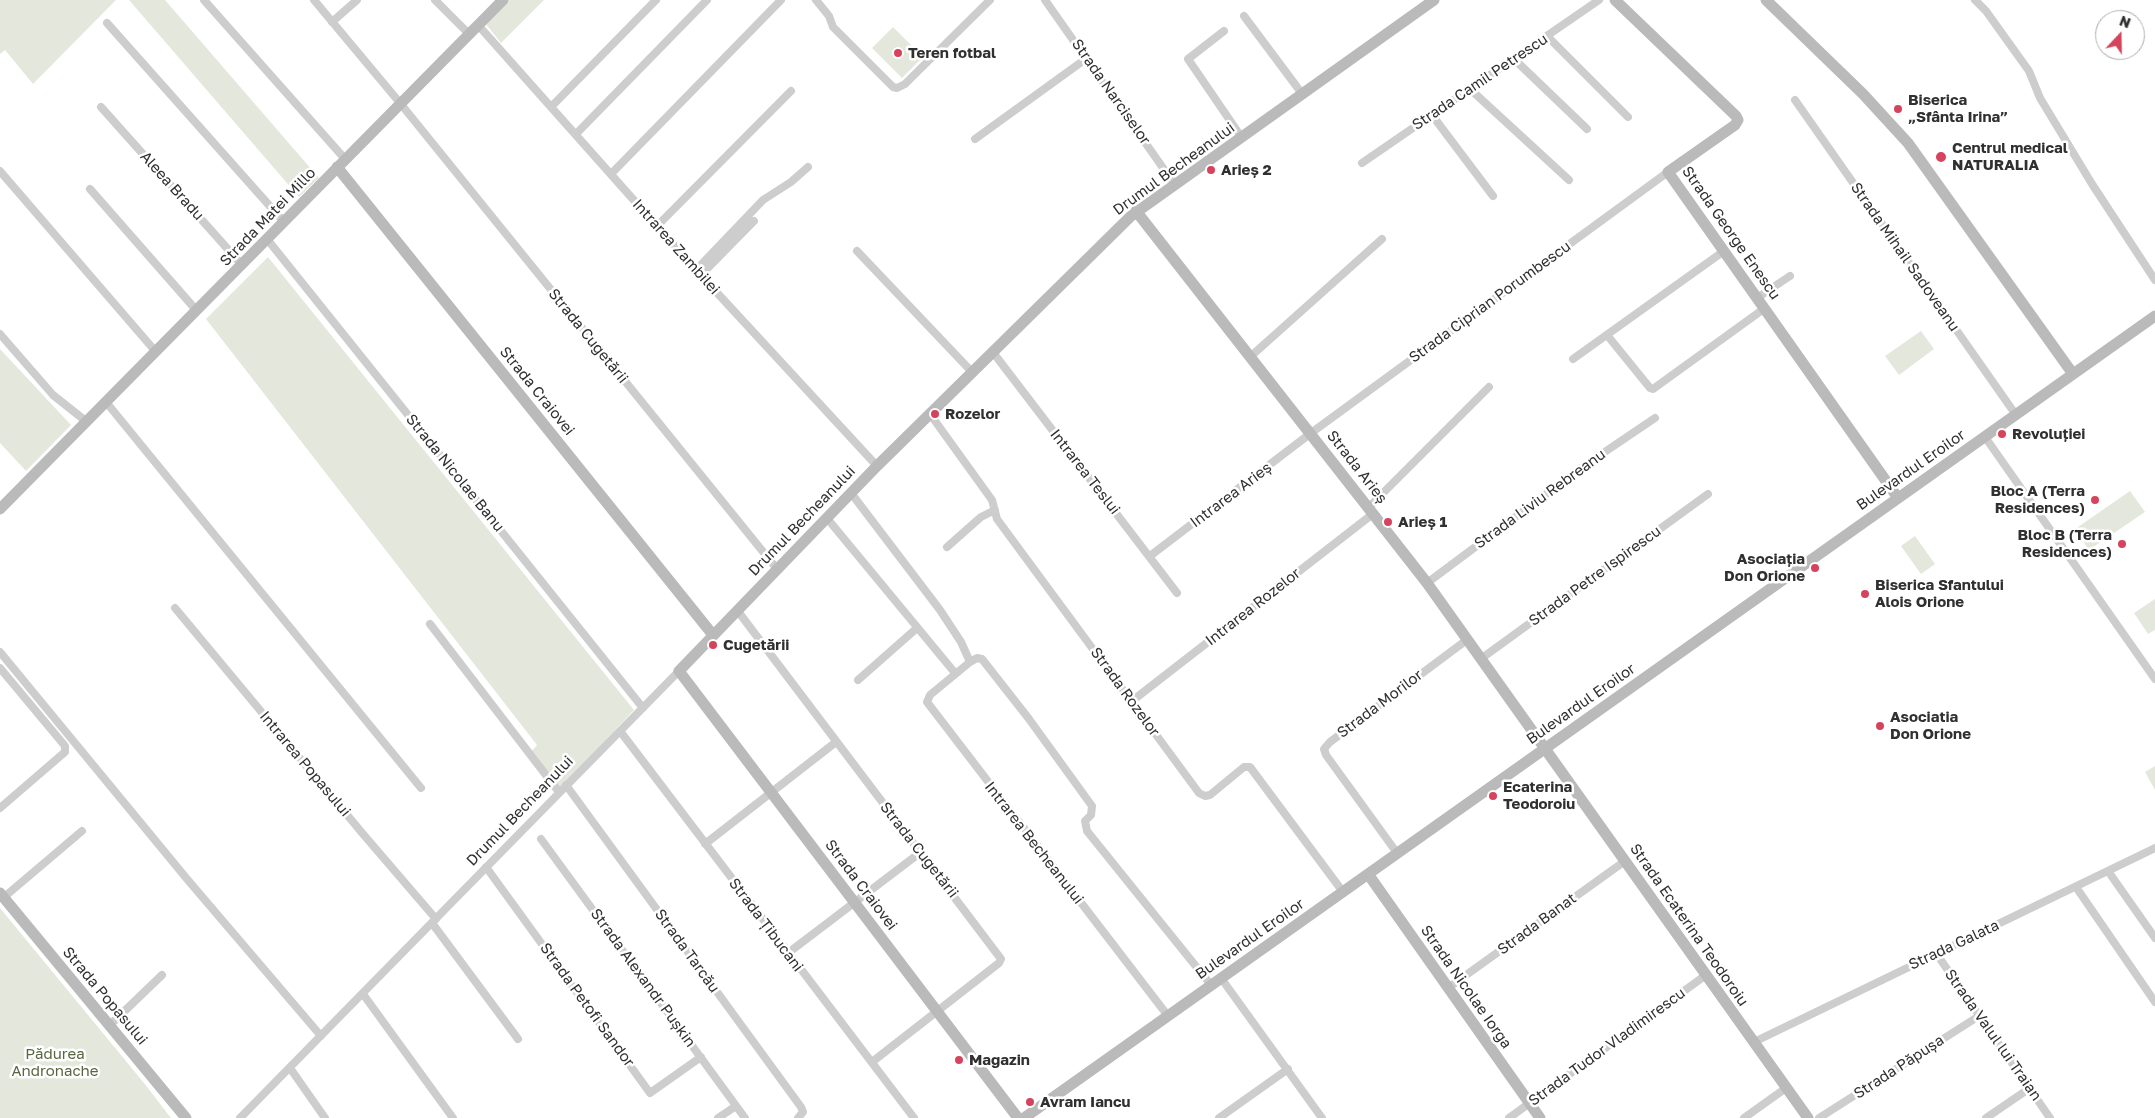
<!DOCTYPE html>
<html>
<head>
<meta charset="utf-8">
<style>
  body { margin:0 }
  #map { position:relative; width:2155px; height:1118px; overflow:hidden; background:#fff; font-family:"Golos Text",sans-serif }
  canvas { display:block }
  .north { position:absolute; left:2095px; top:10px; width:50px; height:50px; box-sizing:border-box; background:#fff; border:1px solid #acacac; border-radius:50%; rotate:21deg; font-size:14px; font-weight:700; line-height:20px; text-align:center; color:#303030 }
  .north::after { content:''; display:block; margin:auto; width:18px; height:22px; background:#d5435c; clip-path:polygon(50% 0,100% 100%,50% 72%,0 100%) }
</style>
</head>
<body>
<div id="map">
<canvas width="2155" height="1118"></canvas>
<div class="north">N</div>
</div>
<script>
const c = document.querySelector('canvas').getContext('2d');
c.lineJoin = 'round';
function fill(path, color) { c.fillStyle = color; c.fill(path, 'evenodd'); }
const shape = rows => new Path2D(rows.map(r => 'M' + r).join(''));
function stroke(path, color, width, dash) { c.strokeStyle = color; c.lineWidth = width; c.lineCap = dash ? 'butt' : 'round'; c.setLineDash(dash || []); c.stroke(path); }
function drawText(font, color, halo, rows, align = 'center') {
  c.font = font + ' "Golos Text",sans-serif'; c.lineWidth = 5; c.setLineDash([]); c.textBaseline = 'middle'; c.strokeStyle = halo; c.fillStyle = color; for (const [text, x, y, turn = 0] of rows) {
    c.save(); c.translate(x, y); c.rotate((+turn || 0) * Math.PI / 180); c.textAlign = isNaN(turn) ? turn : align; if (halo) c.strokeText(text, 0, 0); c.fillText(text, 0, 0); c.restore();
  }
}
fill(shape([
  [0,0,116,0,33,84,5,50,0,54],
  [129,0,165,0,319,178,299,197],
  [509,0,544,0,501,43,485,23],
  [893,27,923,57,902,78,872,48],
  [268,257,634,710,558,791,530,753,537,745,206,319],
  [1921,331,1934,349,1899,375,1885,356],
  [0,349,71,425,26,471,0,443],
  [2130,491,2145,512,2089,550,2075,529],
  [1915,536,1935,564,1921,574,1901,546],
  [2155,599,2155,630,2148,634,2134,613],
  [2155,766,2155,790,2145,772],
  [0,908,144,1083,171,1118,0,1118]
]), '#e4e8dc');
stroke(shape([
  [204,0,345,159],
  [314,0,400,103,777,569],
  [435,0,469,34],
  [816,0,829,16,833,27,893,87,897,88,905,84,990,0],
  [1045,0,1175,185],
  [1975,0,1986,11,2029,71,2040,98,2092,184,2155,280],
  [1244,16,1303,95],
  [332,22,357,0],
  [107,23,284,222],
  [478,25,696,270,877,466],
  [1224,31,1188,59,1242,138],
  [1547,36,1628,117],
  [1514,59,1587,129],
  [1470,89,1569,180],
  [1795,100,2016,415],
  [101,107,242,265],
  [551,107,656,0],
  [1432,115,1493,196],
  [576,134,707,0],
  [975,139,1087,58],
  [1362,163,1599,0],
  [0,171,156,352],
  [611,174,781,0],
  [90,189,197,311],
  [657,226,791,91],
  [267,239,643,708],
  [857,251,972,372],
  [696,270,763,200,791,182,808,167],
  [701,275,754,221],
  [1757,298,1790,276],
  [0,334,53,395,87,422],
  [1607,335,1650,388,1653,389,1765,308],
  [992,351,1177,593],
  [1250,357,1382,239],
  [1573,359,1724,251],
  [106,402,421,788],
  [930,414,992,500,997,519,1199,793,1205,796,1210,795,1244,767,1250,767,1343,892],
  [1985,437,2155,679],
  [851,493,940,610,961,642,970,662],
  [1369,507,1489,387],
  [826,517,955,673],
  [947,547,981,517,995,510],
  [1150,556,1311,433,1668,172],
  [1427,583,1581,468,1655,418],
  [175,608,363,834,436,919],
  [737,610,1001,959,999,963,872,1062],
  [430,624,559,792],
  [0,652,187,879,321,1036],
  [1482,658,1708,494],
  [0,668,65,746,65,752,0,808],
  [858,680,917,628],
  [1132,701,1374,513],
  [620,731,914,1118],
  [566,785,801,1107,803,1112,798,1118],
  [541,839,745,1118],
  [705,844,836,742],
  [1397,853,1326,755,1324,749,1330,742,1468,639],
  [486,867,650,1093,701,1057],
  [2108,871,2155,938],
  [2076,887,2155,1002],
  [3,898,82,831],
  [432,923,518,1039],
  [788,953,921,852],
  [1936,953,2050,1118],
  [1221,978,1322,1118],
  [1448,988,1625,861],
  [363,994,453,1118],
  [1168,1016,927,702,930,695,970,662,977,658,982,659,1029,719,1092,806,1091,815,1085,821,1087,831,1211,985],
  [110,1025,162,975],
  [1754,1042,2155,848],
  [290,1068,325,1118],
  [240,1118,679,671],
  [718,1118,736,1106],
  [1219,1118,1288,1069],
  [1509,1118,1706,975],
  [1744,1118,1786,1088],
  [1819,1118,1979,1016],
  [1986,1118,2030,1088]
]), '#cdcdcd', 8);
stroke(shape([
  [1615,0,1736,116,1738,120,1735,125,1668,172,1898,498],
  [1766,0,1863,94,1908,143,2073,374],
  [337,167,713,635],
  [1136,211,1427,583,1808,1118],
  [0,509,503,0],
  [1368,874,1540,1118],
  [0,893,186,1118],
  [1018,1118,679,671,877,466,1131,216,1434,0],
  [1024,1118,2155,316]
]), '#bababa', 11);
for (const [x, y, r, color] of [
  [898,53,5,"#d5435c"],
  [1898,109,5,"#d5435c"],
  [1941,157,6,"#d5435c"],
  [1211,170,5,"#d5435c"],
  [935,414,5,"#d5435c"],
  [2002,434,5,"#d5435c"],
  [2095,500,5,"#d5435c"],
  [1388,522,5,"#d5435c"],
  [2122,544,5,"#d5435c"],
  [1815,568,5,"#d5435c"],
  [1865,594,5,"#d5435c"],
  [713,645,5,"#d5435c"],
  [1880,726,5,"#d5435c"],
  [1493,796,5,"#d5435c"],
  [959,1060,5,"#d5435c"],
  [1030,1102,5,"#d5435c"]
]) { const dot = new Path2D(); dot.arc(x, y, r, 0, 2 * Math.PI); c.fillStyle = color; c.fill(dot); stroke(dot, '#fff', 2); }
drawText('bold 15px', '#303030', '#fff', [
  ["Teren fotbal",908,53],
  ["Biserica",1908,100],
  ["„Sfânta Irina”",1908,117],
  ["Centrul medical",1952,148],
  ["NATURALIA",1952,165],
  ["Arieș 2",1221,170],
  ["Rozelor",945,414],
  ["Revoluției",2012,434],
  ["Bloc A (Terra",2085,491,"right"],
  ["Residences)",2085,508,"right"],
  ["Arieș 1",1398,522],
  ["Bloc B (Terra",2112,535,"right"],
  ["Residences)",2112,552,"right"],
  ["Asociația",1805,559,"right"],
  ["Don Orione",1805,576,"right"],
  ["Biserica Sfantului",1875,585],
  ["Alois Orione",1875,602],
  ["Cugetării",723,645],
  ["Asociatia",1890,717],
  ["Don Orione",1890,734],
  ["Ecaterina",1503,787],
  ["Teodoroiu",1503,804],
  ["Magazin",969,1060],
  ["Avram Iancu",1040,1102]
], 'left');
drawText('15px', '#303030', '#fff', [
  ["Strada Camil Petrescu",1480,82,-34],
  ["Strada Narciselor",1111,92,55],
  ["Drumul Becheanului",1174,169,-36],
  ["Aleea Bradu",172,186,48],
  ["Strada Matei Millo",268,217,-46],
  ["Strada George Enescu",1731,233,55],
  ["Intrarea Zambilei",676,247,48],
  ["Strada Mihail Sadoveanu",1905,257,55],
  ["Strada Ciprian Porumbescu",1490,302,-36],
  ["Strada Cugetării",588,336,51],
  ["Strada Craiovei",537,391,51],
  ["Strada Arieș",1357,467,52],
  ["Bulevardul Eroilor",1911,470,-35],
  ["Intrarea Teslui",1085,472,52],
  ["Strada Nicolae Banu",455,473,51],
  ["Intrarea Arieș",1231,495,-37],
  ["Strada Liviu Rebreanu",1540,499,-36],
  ["Drumul Becheanului",802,521,-46],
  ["Strada Petre Ispirescu",1595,576,-36],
  ["Intrarea Rozelor",1253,607,-38],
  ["Strada Rozelor",1125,692,54],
  ["Strada Morilor",1380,704,-37],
  ["Bulevardul Eroilor",1581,704,-35],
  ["Intrarea Popasului",305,764,50],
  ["Drumul Becheanului",520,811,-46],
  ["Intrarea Becheanului",1034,843,52],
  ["Strada Cugetării",919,850,52],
  ["Strada Craiovei",861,885,53],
  ["Strada Banat",1537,924,-36],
  ["Strada Țibucani",766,925,53],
  ["Strada Ecaterina Teodoroiu",1689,925,55],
  ["Bulevardul Eroilor",1250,939,-35],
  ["Strada Galata",1954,945,-25],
  ["Strada Tarcău",687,951,54],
  ["Strada Alexandr Pușkin",643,978,54],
  ["Strada Nicolae Iorga",1466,987,55],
  ["Strada Popasului",105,996,50],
  ["Strada Petofi Sandor",587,1005,54],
  ["Strada Valul lui Traian",1993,1035,55],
  ["Strada Tudor Vladimirescu",1607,1047,-36],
  ["Strada Păpușa",1899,1067,-33]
]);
drawText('15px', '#576741', '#fff', [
  ["Pădurea",55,1054],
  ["Andronache",55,1071]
]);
</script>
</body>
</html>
